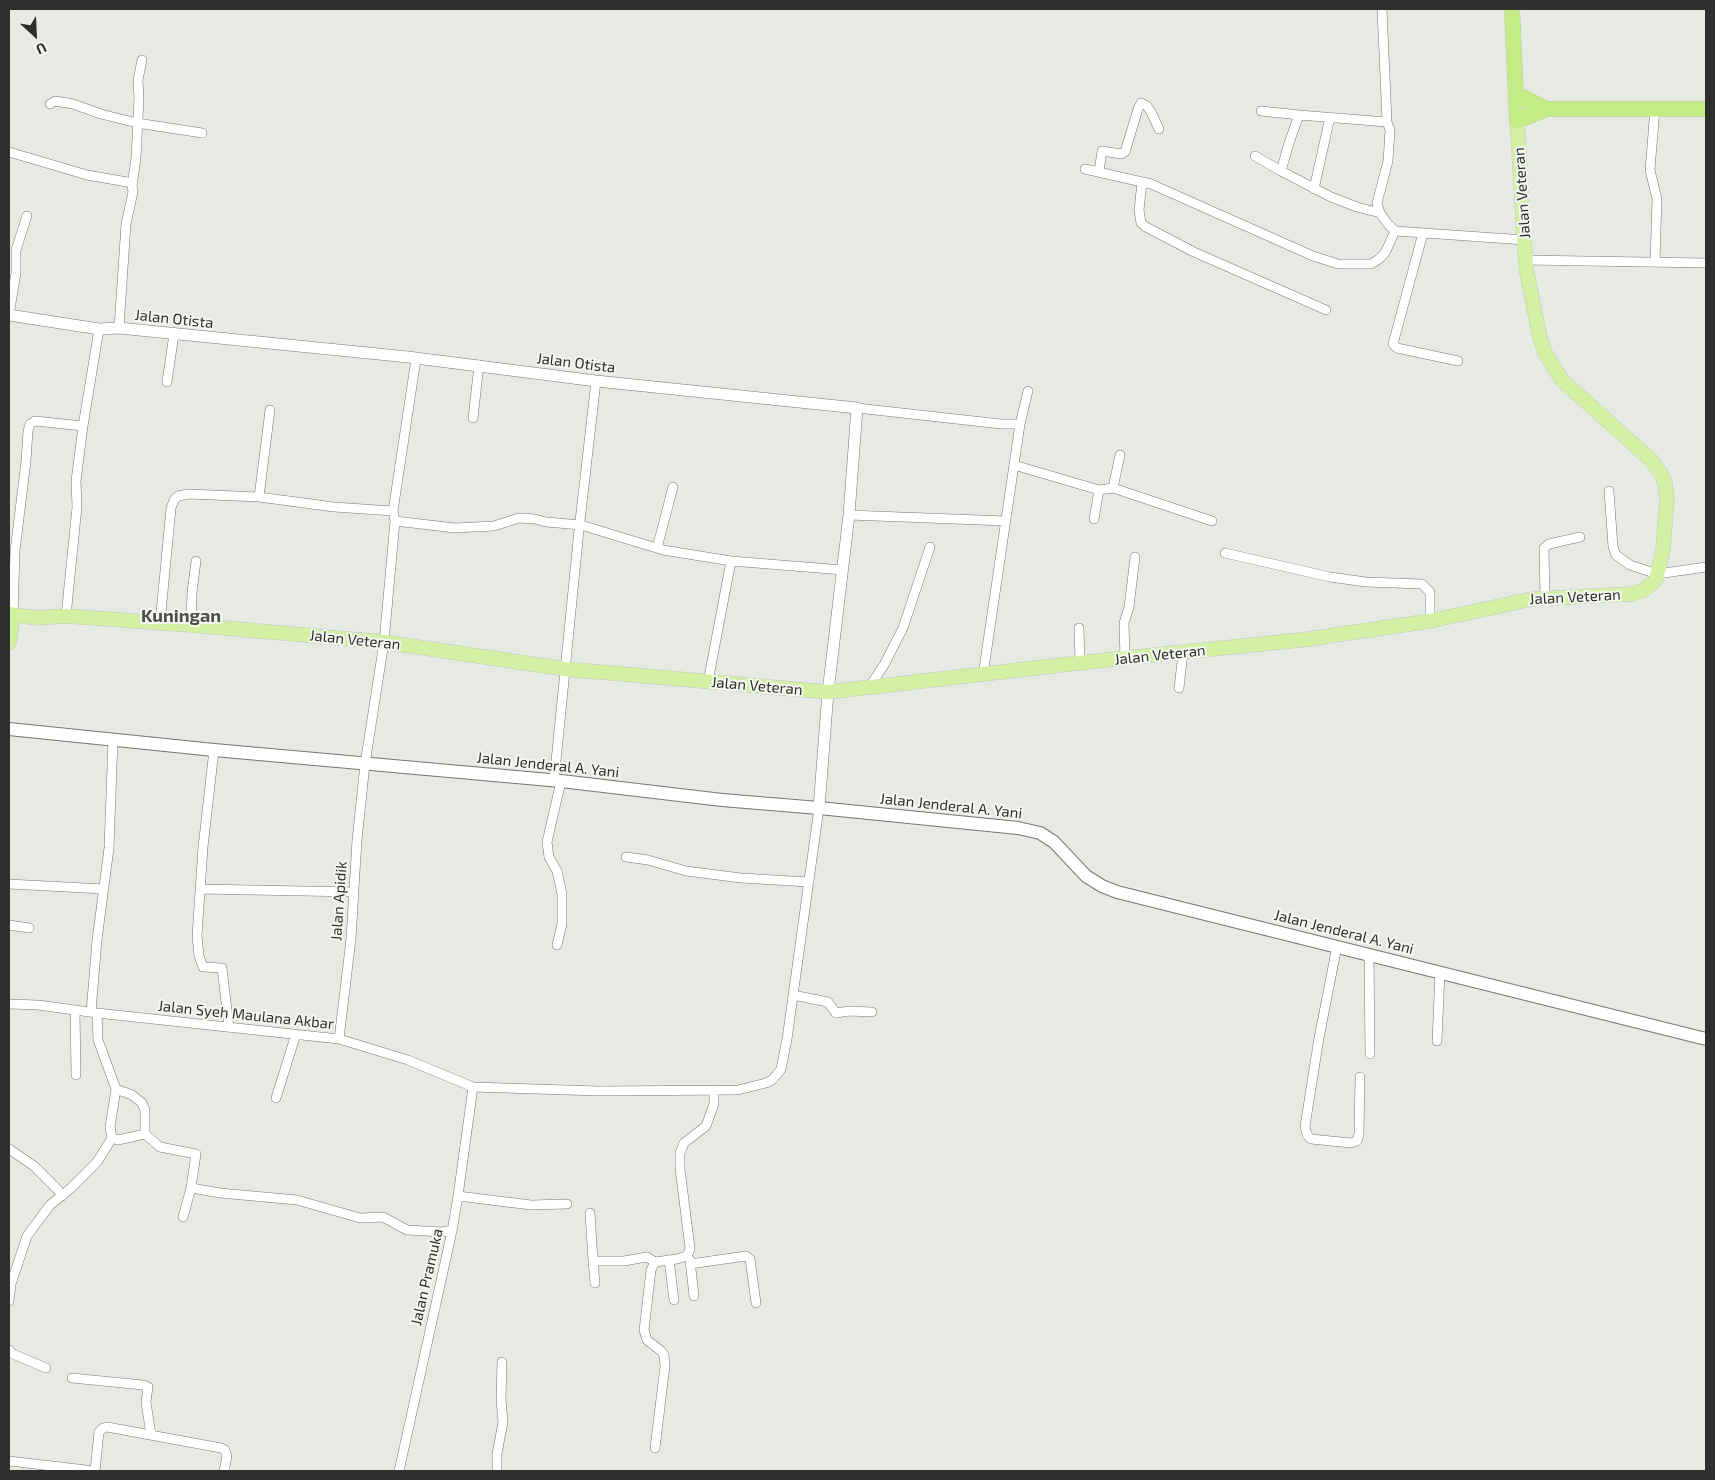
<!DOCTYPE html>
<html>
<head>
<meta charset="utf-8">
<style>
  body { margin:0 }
  #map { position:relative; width:1715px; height:1480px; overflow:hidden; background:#e6eae3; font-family:"Exo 2",sans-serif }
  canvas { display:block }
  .frame { position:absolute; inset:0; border:10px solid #2f302e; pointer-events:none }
  .north { position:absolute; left:10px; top:10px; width:50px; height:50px; -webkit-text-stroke:4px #f4f7f0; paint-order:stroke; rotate:155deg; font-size:14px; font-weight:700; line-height:20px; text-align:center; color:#2f302e }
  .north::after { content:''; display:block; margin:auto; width:18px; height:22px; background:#2f302e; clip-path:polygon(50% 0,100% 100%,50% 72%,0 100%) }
</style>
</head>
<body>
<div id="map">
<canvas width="1715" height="1480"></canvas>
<div class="frame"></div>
<div class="north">U</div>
</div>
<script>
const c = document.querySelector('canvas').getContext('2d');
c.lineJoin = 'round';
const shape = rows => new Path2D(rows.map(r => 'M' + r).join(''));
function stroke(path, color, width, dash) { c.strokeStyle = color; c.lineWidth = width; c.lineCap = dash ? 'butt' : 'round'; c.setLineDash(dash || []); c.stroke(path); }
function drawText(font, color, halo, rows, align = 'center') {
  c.font = font + ' "Exo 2",sans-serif'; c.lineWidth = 4; c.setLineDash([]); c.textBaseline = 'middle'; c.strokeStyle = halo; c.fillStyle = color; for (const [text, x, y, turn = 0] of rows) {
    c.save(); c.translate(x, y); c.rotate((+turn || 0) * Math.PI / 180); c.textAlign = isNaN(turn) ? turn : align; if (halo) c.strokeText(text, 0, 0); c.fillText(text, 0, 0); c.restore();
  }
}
const minor = shape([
  [1382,9,1387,122,1390,130,1388,161,1377,203,1380,213,1387,223,1395,231,1525,240],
  [50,104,55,101,73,104,101,114,137,123,202,133],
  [1655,109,1650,170,1657,199,1655,262],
  [1261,111,1299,115],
  [9,152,87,175,133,183],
  [1255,156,1281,171,1331,197,1357,207,1380,213],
  [1085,169,1151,184,1313,256,1338,264,1371,264,1379,259,1385,253,1395,231],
  [1281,171,1289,143,1299,115,1387,122],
  [1099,172,1102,151,1121,154,1125,152,1138,109,1141,103,1147,106,1151,112,1159,129],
  [1142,182,1139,210,1141,223,1146,227,1194,252,1326,310],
  [1314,189,1330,117],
  [1423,233,1393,344,1397,348,1458,361],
  [1526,260,1706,263],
  [9,315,16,273,16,250,27,216],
  [119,328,126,224,133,192,132,186,136,158,139,98,138,80,142,60],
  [167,382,174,334],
  [857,408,1001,424,1020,424],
  [473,418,479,365],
  [1014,465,1099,490,1113,488,1212,521],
  [1113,488,1120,455],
  [1609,491,1613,547,1616,555,1630,565,1657,574,1706,567],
  [259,497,270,410],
  [849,515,1006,521],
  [1094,519,1099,490],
  [395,521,455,528,494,526,519,518,535,519,546,522,581,525,663,550,731,561,843,570],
  [657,548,673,487],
  [1225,553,1330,577,1366,582,1422,584,1430,592,1430,621],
  [1545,597,1544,548,1549,544,1580,537],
  [13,615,15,551,26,461,28,431,30,424,35,421,83,426],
  [66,616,77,507,76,481,83,426,99,329],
  [160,623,171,508,174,500,178,496,188,494,259,497,334,507,393,511],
  [191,625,192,592,196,561],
  [1079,628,1080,663],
  [1125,658,1124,623,1129,607,1135,557],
  [983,675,1020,424,1028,391],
  [708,682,731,561],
  [1179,688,1183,653],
  [868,689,884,665,903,628,930,547],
  [214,750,203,847,197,936,199,956,203,967,222,968,229,1027],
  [554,781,579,530,596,381],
  [626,857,648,860,686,871,741,878,809,882],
  [9,884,104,889],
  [201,889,354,892],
  [9,925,29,928],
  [557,945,562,924,562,894,557,871,549,857,547,842,561,781],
  [1337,946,1319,1038,1305,1126,1307,1135,1311,1139,1351,1143,1357,1141,1359,1134,1360,1077],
  [1369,954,1370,1054],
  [793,995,828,1002,836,1013,849,1011,872,1012],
  [9,1004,38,1005,97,1013,339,1039,408,1060,473,1087,598,1091,738,1090,766,1083,772,1080,779,1072,781,1069,787,1039,819,808],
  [75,1010,76,1075],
  [91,1012,97,940,109,848,113,739],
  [97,1013,98,1040,116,1089,110,1127,112,1138,118,1140,145,1134,160,1147,196,1154,191,1188,183,1217],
  [339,1039,351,939,357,840,365,764,384,642,395,521,393,511,416,359],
  [1437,1041,1440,972],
  [116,1089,132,1095,142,1103,145,1110,145,1134],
  [276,1098,296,1034],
  [9,1149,34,1166,58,1190,62,1196],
  [191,1188,220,1193,297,1200,360,1218,383,1217,407,1230,442,1232,452,1230],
  [458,1196,531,1205,567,1204],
  [590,1213,593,1261],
  [669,1260,674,1300],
  [690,1260,694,1296],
  [690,1264,746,1256,750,1259,756,1303],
  [595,1283,593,1261,624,1261,647,1257,655,1262],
  [9,1301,11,1284,27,1236,50,1205,71,1188,97,1162,112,1138],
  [9,1350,13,1354,46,1368],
  [72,1378,143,1385,148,1387,146,1402,151,1435],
  [655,1448,665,1366,664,1355,661,1351,647,1340,644,1330,651,1270,655,1262,677,1259,686,1256,689,1252,690,1248,680,1169,680,1153,684,1143,706,1126,714,1104,714,1090],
  [9,1461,95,1471,99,1432,103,1428,107,1427,221,1448,225,1450,227,1456,224,1471],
  [399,1471,452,1231,458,1196,473,1087],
  [497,1471,497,1454,503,1422,501,1400,502,1362]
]);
const tertiary = shape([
  [9,315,99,329,119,328,408,357,596,381,857,408,849,515,828,692,819,808]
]);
const secondary = shape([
  [9,729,214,750,561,781,722,800,819,808,1018,828,1040,833,1054,842,1086,876,1102,886,1117,892,1706,1039]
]);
const primary = shape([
  [9,614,37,618,66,616,191,625,384,642,565,669,828,692,1096,661,1301,640,1430,621,1532,599,1632,594,1644,590,1655,581,1659,568,1663,549,1667,500,1665,483,1660,472,1651,460,1562,380,1545,353,1540,338,1526,268,1517,121],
  [9,643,13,615]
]);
const trunk = shape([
  [1512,9,1517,121,1546,109,1706,109],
  [1517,94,1546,109]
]);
stroke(minor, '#757872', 10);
stroke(tertiary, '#757872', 12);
stroke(secondary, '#757872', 14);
stroke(primary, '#c5c5c4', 15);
stroke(trunk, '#c5c5c4', 16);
stroke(minor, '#fff', 9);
stroke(tertiary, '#fff', 11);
stroke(secondary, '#fff', 12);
stroke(primary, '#d3f1a4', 14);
stroke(trunk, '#c4ec86', 15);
drawText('15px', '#2f302e', '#f4f7f0', [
  ["Jalan Veteran",1522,193,-94],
  ["Jalan Otista",174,319,6],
  ["Jalan Otista",576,363,7],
  ["Jalan Veteran",1575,597,-3],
  ["Jalan Veteran",355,640,6],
  ["Jalan Veteran",1160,655,-6],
  ["Jalan Veteran",757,686,5],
  ["Jalan Jenderal A. Yani",548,765,6],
  ["Jalan Jenderal A. Yani",951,806,6],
  ["Jalan Apidik",339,901,-86],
  ["Jalan Jenderal A. Yani",1344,932,14],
  ["Jalan Syeh Maulana Akbar",246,1015,6],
  ["Jalan Pramuka",427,1277,-77]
]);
drawText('bold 18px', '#4d4f4a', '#f4f7f0', [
  ["Kuningan",181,616]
]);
</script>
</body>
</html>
